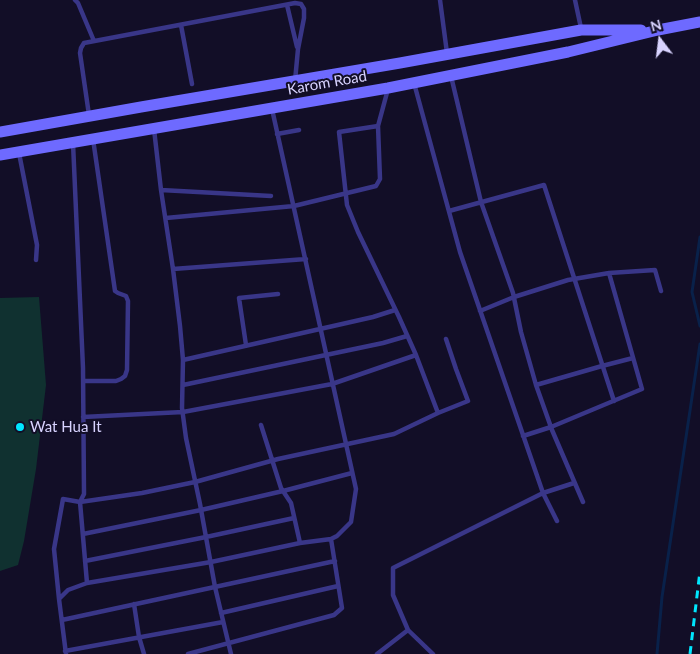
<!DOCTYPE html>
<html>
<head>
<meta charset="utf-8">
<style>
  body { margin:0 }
  #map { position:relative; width:700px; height:654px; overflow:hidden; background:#120e27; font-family:Lato,sans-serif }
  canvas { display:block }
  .north { position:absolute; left:635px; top:15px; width:50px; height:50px; -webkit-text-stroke:4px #120e27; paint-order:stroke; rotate:345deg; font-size:14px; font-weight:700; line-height:20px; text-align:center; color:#d8d3ff }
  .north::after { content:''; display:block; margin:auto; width:18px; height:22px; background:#d8d3ff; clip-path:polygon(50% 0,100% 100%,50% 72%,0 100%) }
</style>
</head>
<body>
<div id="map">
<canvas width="700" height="654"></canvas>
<div class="north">N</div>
</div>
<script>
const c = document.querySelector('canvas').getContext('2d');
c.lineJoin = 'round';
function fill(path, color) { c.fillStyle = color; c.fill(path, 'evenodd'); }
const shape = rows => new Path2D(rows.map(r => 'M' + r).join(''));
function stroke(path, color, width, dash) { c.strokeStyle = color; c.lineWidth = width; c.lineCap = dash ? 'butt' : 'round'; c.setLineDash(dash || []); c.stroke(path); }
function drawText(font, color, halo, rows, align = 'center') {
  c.font = font + ' Lato,sans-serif'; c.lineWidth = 4; c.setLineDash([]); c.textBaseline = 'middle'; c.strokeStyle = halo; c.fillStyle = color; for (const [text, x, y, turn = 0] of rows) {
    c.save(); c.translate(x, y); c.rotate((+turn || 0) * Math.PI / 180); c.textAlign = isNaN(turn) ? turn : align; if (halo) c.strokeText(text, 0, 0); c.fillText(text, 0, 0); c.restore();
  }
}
fill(shape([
  [39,297,46,385,36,469,24,541,18,565,0,571,0,298]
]), '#103130');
stroke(shape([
  [700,237,692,292,700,326],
  [657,654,662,597,700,344]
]), '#09214a', 3);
stroke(shape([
  [75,0,78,3,94,41],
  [440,0,447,53],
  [575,0,581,28],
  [287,5,297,47],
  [181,25,192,84],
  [451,76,481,202,513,293,521,332,536,385,552,430,583,502],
  [414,83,460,252,543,493,557,521],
  [89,115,80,53,81,48,84,43,295,3,301,4,304,9,304,18,298,49,295,81],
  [378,126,339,132,347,205,358,232,399,317,416,355,438,413],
  [154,129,161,190,173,269,180,326,183,360,182,408,186,438,200,504,215,587,231,654],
  [277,134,299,130],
  [19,153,37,245,36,260],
  [161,190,271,196],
  [449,211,544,185,614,401],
  [166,218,294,206,376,186,380,179,378,126,388,89],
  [173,269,306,259],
  [480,311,514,297,568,280,609,273,655,270,661,291],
  [246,345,239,298,278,294],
  [183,360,373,317,395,310],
  [83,381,116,381,121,379,125,376,127,370,128,301,126,296,118,293,115,291,93,139],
  [183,385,383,343,407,336],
  [536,385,602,366,633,358],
  [83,417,183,412,332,384,416,355],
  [261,425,281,488,291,503,300,543],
  [523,436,551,427,642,389,609,273],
  [83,534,201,510,283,491,352,473],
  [85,561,206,537,294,518],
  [87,583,211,562,300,543,331,539],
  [59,599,54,549,63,499,80,502,142,493,195,482,278,459,394,434,438,413,468,401,456,369,446,339],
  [134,604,139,637,144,654],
  [221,613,338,586],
  [62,620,335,561],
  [65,651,223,622],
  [66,654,59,599,68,590,87,583,80,502,84,494,83,368,73,143],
  [188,654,334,615,342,608,331,539,337,536,351,522,356,489,272,109],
  [377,654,408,630],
  [433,654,408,630,393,595,393,568,543,493,574,483]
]), '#393688', 4.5);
stroke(shape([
  [0,132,141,107,400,63,581,30,641,30],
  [0,155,388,88,568,52,658,30,700,22]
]), '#6e6aff', 11);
stroke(shape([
  [690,654,700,571]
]), '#00e6fe', 3, [8, 6]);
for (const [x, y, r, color] of [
  [20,427,5,"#00e6fe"]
]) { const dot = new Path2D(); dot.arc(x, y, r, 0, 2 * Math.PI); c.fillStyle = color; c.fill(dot); stroke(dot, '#120e27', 2); }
drawText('15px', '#d8d3ff', '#120e27', [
  ["Karom Road",327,83,-10]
]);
drawText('15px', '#d8d3ff', '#120e27', [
  ["Wat Hua It",30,427]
], 'left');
</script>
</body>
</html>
